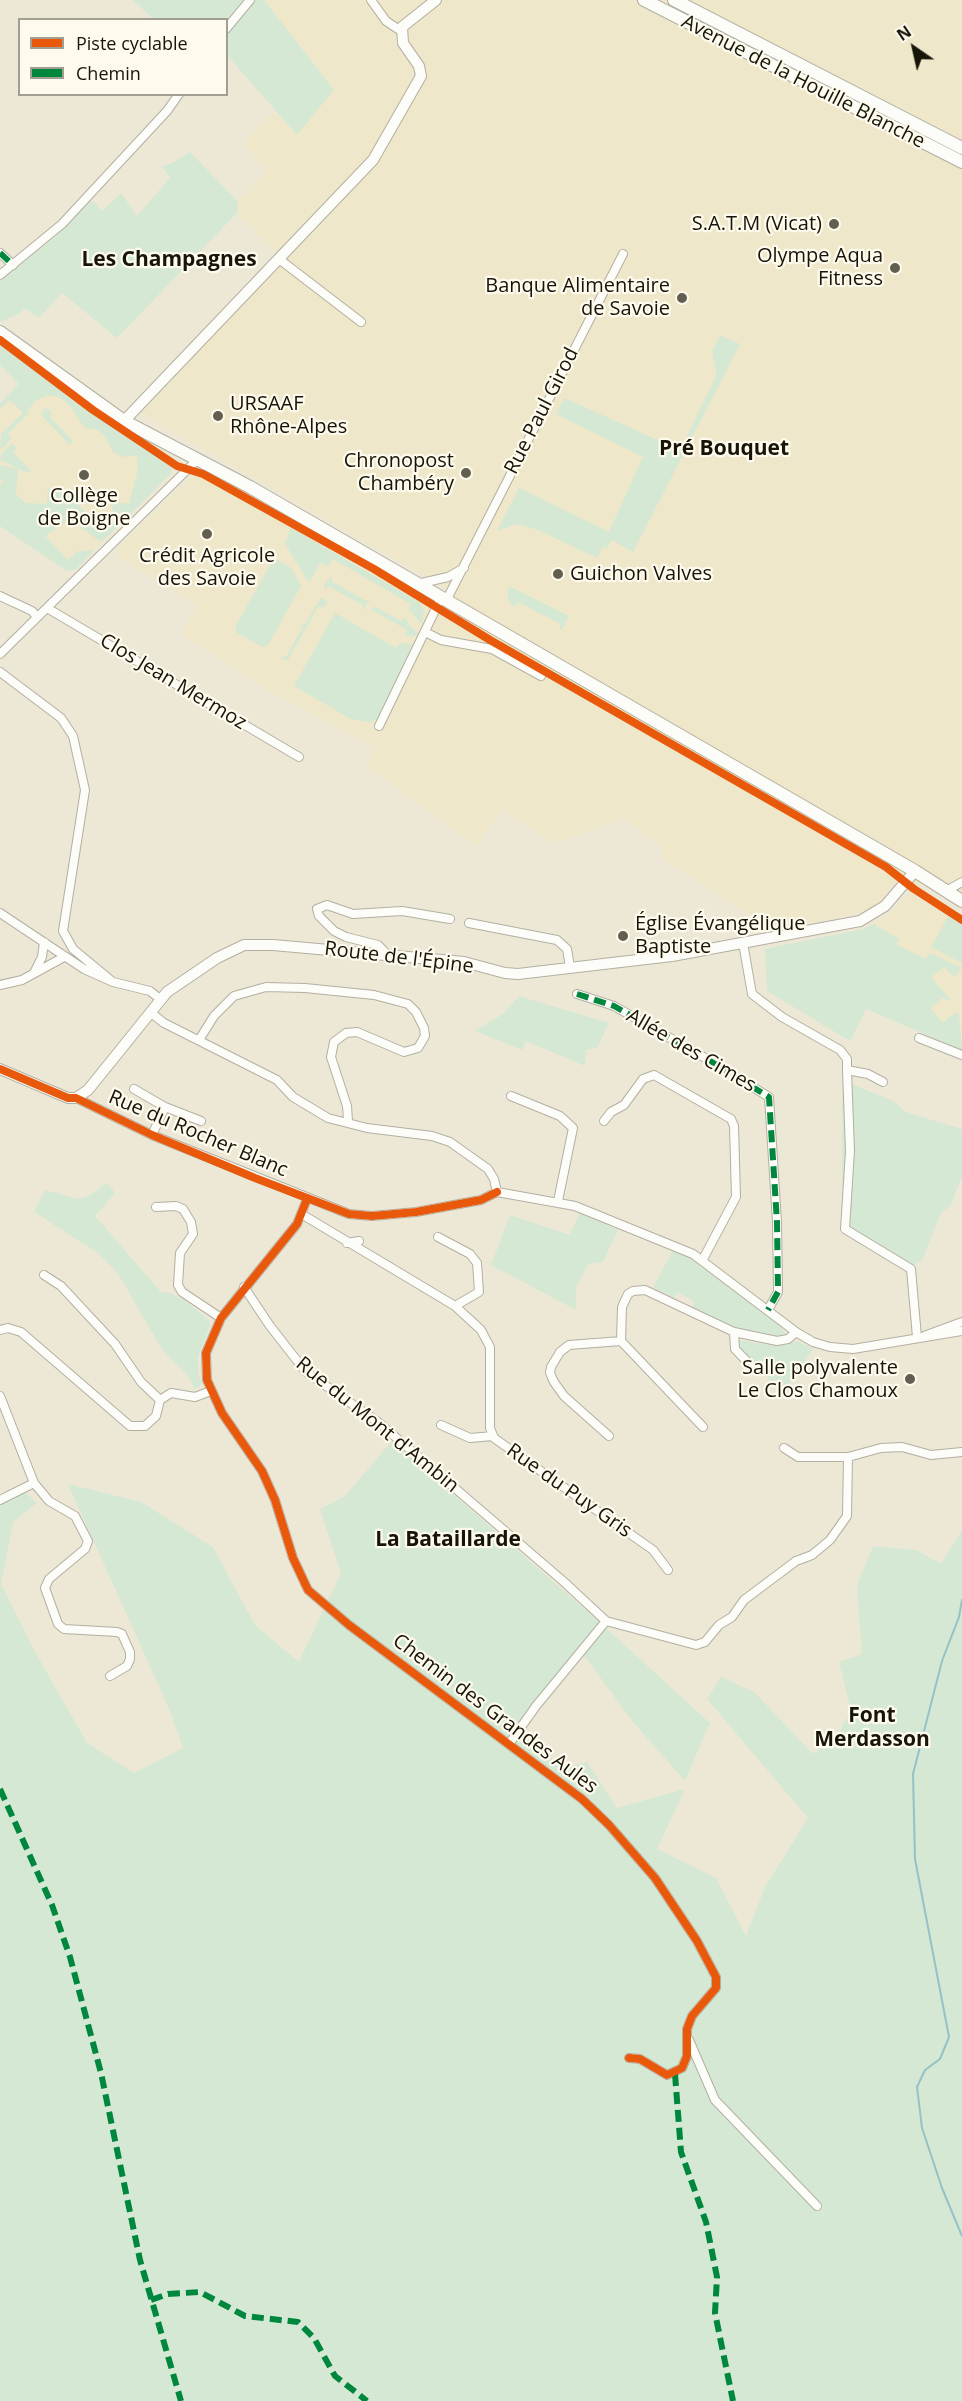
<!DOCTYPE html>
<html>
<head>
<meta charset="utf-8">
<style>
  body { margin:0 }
  #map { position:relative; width:962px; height:2401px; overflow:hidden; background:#ede8d6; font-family:"Open Sans",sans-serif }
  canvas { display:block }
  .legend { position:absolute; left:18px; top:18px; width:210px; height:78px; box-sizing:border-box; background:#fefbee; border:2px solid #a29f92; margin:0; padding:8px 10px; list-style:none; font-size:18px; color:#171408 }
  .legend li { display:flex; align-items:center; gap:12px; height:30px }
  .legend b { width:30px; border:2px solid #a29f92 }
  .north { position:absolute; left:884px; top:18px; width:60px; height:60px; -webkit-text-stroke:4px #fefbee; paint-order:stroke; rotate:326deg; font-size:16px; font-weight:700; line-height:24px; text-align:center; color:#171408 }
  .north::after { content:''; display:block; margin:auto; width:21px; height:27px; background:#171408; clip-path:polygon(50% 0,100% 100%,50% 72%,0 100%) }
</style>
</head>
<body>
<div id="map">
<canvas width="962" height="2401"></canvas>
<ul class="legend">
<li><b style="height:8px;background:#e8590c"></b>Piste cyclable</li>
<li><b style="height:8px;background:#00873e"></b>Chemin</li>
</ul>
<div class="north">N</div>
</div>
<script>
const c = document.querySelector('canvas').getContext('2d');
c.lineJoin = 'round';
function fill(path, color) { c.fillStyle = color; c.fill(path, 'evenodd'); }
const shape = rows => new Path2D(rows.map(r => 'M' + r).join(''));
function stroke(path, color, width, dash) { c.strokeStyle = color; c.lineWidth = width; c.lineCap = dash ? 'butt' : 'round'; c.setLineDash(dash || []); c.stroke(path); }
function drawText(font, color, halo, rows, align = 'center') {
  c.font = font + ' "Open Sans",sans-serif'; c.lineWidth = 4.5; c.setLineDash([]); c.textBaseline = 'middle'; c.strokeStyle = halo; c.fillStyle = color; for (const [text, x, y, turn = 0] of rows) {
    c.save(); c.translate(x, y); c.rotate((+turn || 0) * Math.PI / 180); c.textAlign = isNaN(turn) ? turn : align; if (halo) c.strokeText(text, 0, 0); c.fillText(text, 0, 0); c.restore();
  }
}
fill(shape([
  [264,0,962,0,962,892,897,880,881,901,864,912,764,933,759,921,663,859,660,845,623,819,554,843,502,810,477,846,366,766,375,748,276,695,181,634,198,605,120,558,117,552,119,547,194,475,200,475,441,614,452,592,141,413,284,261,237,213,238,202,267,170,243,143,273,111,297,134,334,90],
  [36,376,172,467,171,473,75,570,67,571,0,526,0,409],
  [910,892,948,917,962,923,962,1050,866,1009,850,1041,767,991,765,949,863,929,891,912]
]), '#efe7c9');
fill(shape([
  [133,0,264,0,334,90,297,135,227,55,226,20,153,19],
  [190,152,238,202,237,213,117,338,62,293,39,318,25,308,19,314,0,322,0,280,54,238,89,202,93,201,102,211,121,193,137,216,170,178,162,166,171,164],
  [720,335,740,344,633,552,612,540,607,548,603,546,597,558,538,530,517,524,497,531,519,488,609,532,643,457,556,414,564,398,680,450,717,375,712,351],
  [0,345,38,368,68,397,172,467,171,473,127,518,113,512,112,508,115,502,129,504,138,470,137,455,124,457,114,453,104,435,96,429,85,428,70,406,59,397,49,395,36,400,28,410,29,413,8,434,11,439,0,450,1,434,23,413,10,400,0,409,0,403,19,384,0,365],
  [46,408,51,411,50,417,73,441,70,445,42,416,43,410],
  [12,443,17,448,13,452,31,471,29,473,19,469,17,479,16,495,26,503,47,504,48,488,53,493,60,486,88,515,94,514,120,525,101,542,69,519,45,536,68,560,78,551,95,550,75,570,67,571,0,526,0,485,3,482,0,479,0,465,19,469,0,460,2,453],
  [291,528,419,602,424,612,422,624,408,609,411,604,333,559,328,566,320,563,310,581,307,580,285,543],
  [278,560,291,568,301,586,268,645,263,647,237,633,235,627,272,562],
  [332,575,331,581,366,601,369,599,363,611,363,605,328,586,325,590,324,585],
  [509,586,569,616,562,629,559,630,561,624,518,602,515,607,512,606,507,596],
  [321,598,327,601,325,607,318,607,287,661,280,657,286,657,303,627,299,625,305,624],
  [374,606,401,621,405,617,409,625,418,633,416,636,404,636,407,630,372,610],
  [335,613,396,648,400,643,412,644,384,712,376,720,369,722,351,719,294,686],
  [948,917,962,923,962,963,931,947],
  [874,924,899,939,897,945,926,959,929,954,932,954,962,968,954,977,944,967,931,977,950,999,947,1001,943,997,930,1008,943,1023,956,1012,959,1015,962,1050,866,1009,850,1041,767,991,765,949,863,929],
  [519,996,609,1023,597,1048,586,1050,585,1066,526,1041,522,1050,475,1031,503,1014],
  [842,1080,893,1101,906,1112,962,1129,962,1176,950,1207,941,1212,923,1259,907,1269,842,1231],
  [105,1184,108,1184,115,1193,95,1216,161,1292,170,1293,184,1300,209,1320,210,1326,198,1357,198,1374,202,1383,199,1388,194,1388,188,1376,163,1351,120,1277,111,1266,98,1253,34,1212,45,1190,78,1199,89,1196],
  [580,1212,618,1230,603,1262,588,1264,576,1288,576,1310,491,1265,510,1215,570,1235],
  [673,1250,696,1261,779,1324,786,1335,779,1336,735,1328,692,1308,695,1302,677,1292,674,1298,653,1288],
  [739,1340,776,1346,797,1341,813,1349,788,1386,778,1389,740,1349,738,1345],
  [392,1441,596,1619,710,1723,685,1781,634,1723,579,1649,524,1713,517,1738,566,1767,587,1762,617,1808,685,1789,657,1849,716,1878,746,1936,765,1887,808,1818,707,1699,721,1677,754,1692,813,1754,836,1737,851,1711,839,1662,862,1654,857,1586,873,1546,916,1550,941,1564,962,1530,962,2401,0,2401,0,1504,25,1492,37,1503,13,1522,1,1584,35,1652,87,1743,134,1773,183,1748,170,1711,68,1484,141,1502,213,1547,255,1625,299,1662,341,1573,320,1509,345,1496]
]), '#d4e8d3');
stroke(shape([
  [962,1600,959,1617,942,1661,913,1774,915,1859,949,2037,940,2059,925,2070,917,2087,922,2128,942,2188,962,2236]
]), '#94c2c7', 2);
const minor = shape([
  [371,0,386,21,401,31],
  [226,29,250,0],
  [0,253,13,265],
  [279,259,361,322],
  [0,275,62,224,167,111,179,94],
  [417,584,448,577,464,568],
  [0,596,32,611,37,617],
  [446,601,623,254],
  [47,608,299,757],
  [425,632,441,640,492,649,541,676],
  [0,654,198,459],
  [0,672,61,718,73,736,85,790,63,931,73,949,113,982],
  [379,726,441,598],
  [946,891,962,882],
  [0,913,84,969,113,982,150,991,160,999],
  [469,923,557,940,567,949,570,967],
  [743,943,752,994,782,1017,840,1050,847,1059,847,1070],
  [385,956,384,951,378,945,346,937,334,931,319,916,317,909,327,905,353,914,402,911,450,919],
  [34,973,42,957,44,942],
  [0,985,22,980,64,957],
  [577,994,614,1006,707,1059,769,1097,777,1222,778,1292,768,1310],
  [150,1012,164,1023,277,1080,293,1097,328,1118,367,1128,432,1136,450,1142,488,1169,494,1179,497,1192],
  [919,1038,962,1055],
  [199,1040,214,1016,234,996,266,987,305,988,374,995,408,1004,416,1012,424,1028,425,1036,418,1048,404,1052,357,1032,346,1033,334,1042,331,1057,347,1106,348,1121],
  [883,1082,868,1074,847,1070,850,1151,845,1229,911,1269,917,1337],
  [134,1089,165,1107,201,1121],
  [511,1096,560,1116,573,1128,558,1201],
  [76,1098,152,1135,349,1214,372,1216,416,1212,481,1200,497,1192,575,1206,693,1254,796,1332,813,1342,830,1347,853,1349,962,1331],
  [604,1121,611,1112,624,1105,643,1079,654,1075,731,1119,734,1126,736,1197,703,1259],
  [152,1135,165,1107],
  [307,1199,297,1224,221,1318,206,1353,207,1380,222,1413,262,1471,275,1500,293,1558,308,1590,349,1625,582,1799,609,1825,655,1878,697,1941,716,1977,716,1988,692,2016,687,2029,687,2056,682,2068,667,2075,640,2059,629,2058],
  [156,1207,176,1206,183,1209,191,1222,193,1234,180,1253,178,1285,182,1292,221,1318],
  [303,1215,455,1306,481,1330,490,1347,490,1428,494,1438,653,1550,668,1570],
  [438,1237,470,1254,477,1263,479,1292,455,1306],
  [347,1243,359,1241],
  [44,1275,61,1286,115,1344,141,1382,160,1400],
  [244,1287,270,1326,306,1372,378,1422,563,1581,606,1621,696,1645,705,1642,719,1625,732,1617,744,1600,796,1561,812,1555,830,1540,847,1516,848,1457,881,1448,902,1447,931,1455,962,1452],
  [0,1330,8,1328,21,1332,130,1426,145,1426,156,1416,160,1400,171,1393,195,1397,211,1391],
  [734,1332,735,1349,754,1369],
  [924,1336,962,1322],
  [621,1341,703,1427],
  [0,1396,34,1483,49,1501,75,1516,88,1541,85,1549,49,1579,45,1588,58,1624,64,1629,117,1632,122,1634,130,1652,130,1659,127,1666,110,1676],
  [441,1425,470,1438,493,1436],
  [609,1436,564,1396,554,1382,550,1373,551,1367,560,1352,569,1345,621,1341,622,1307,628,1294,633,1291,645,1290,734,1332,777,1341,788,1339,796,1332],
  [784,1448,798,1457,848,1457],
  [0,1500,34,1483],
  [509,1744,536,1706,606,1621],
  [689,2040,715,2100,817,2206]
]);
const tertiary = shape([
  [124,421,373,160,421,76,419,66,403,43,402,27,436,0],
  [0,1069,68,1098,76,1098,88,1090,167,992,217,958,244,945,273,945,464,962,505,973,518,974,672,956,860,921,885,906,915,871]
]);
const secondary = shape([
  [644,0,962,162],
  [674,0,962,148],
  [0,332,124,421,250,487,915,871,962,901]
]);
stroke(minor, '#b3afa1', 10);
stroke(tertiary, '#b3afa1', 12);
stroke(secondary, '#b3afa1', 14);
stroke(minor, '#fcfcf9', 8);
stroke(tertiary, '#fcfcf9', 10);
stroke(secondary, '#fcfcf9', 12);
stroke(shape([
  [0,253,13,265],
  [577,994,614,1006,707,1059,769,1097,777,1222,778,1292,768,1310],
  [0,1789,52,1905,70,1957,101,2073,140,2260,181,2401],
  [675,2074,681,2152,706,2222,717,2277,715,2313,733,2401],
  [151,2300,168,2294,200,2292,245,2316,298,2322,314,2338,335,2376,367,2401]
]), '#00873e', 6, [12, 6]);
stroke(shape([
  [0,340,93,410,177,466,203,474,374,569,490,640,886,867,914,889,962,920],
  [0,1069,68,1098,76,1098,152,1135,255,1178,349,1214,372,1216,416,1212,481,1200,497,1192],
  [307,1199,297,1224,221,1318,206,1353,207,1380,222,1413,262,1471,275,1500,293,1558,308,1590,349,1625,582,1799,609,1825,655,1878,697,1941,716,1977,716,1988,692,2016,687,2029,687,2056,682,2068,667,2075,640,2059,629,2058]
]), '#e8590c', 8);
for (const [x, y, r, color] of [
  [834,224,6,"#625e50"],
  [895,268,6,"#625e50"],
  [682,298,6,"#625e50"],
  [218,416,6,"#625e50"],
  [466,473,6,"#625e50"],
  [84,475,6,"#625e50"],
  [207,534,6,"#625e50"],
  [558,574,6,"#625e50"],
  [623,936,6,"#625e50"],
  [910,1379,6,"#625e50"]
]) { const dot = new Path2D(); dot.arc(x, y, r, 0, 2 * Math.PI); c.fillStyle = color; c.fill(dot); stroke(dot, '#fefbee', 2); }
drawText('20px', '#171408', '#fefbee', [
  ["Avenue de la Houille Blanche",803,82,27],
  ["Rue Paul Girod",542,411,-63],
  ["Clos Jean Mermoz",173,682,31],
  ["Route de l'Épine",399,958,7],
  ["Allée des Cimes",691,1051,30],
  ["Rue du Rocher Blanc",198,1134,23],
  ["Rue du Mont d'Ambin",377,1425,39],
  ["Rue du Puy Gris",569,1491,35],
  ["Chemin des Grandes Aules",495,1714,37]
]);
drawText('20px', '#171408', '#fefbee', [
  ["S.A.T.M (Vicat)",822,224],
  ["Olympe Aqua",883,256],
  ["Fitness",883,279],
  ["Banque Alimentaire",670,286],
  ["de Savoie",670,309],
  ["URSAAF",230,404,"left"],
  ["Rhône-Alpes",230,427,"left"],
  ["Chronopost",454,461],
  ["Chambéry",454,484],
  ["Collège",84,496,"center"],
  ["de Boigne",84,519,"center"],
  ["Crédit Agricole",207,556,"center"],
  ["des Savoie",207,579,"center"],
  ["Guichon Valves",570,574,"left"],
  ["Église Évangélique",635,924,"left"],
  ["Baptiste",635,947,"left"],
  ["Salle polyvalente",898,1368],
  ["Le Clos Chamoux",898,1391]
], 'right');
drawText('bold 21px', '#171408', '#fefbee', [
  ["Les Champagnes",169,260],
  ["Pré Bouquet",724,449],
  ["La Bataillarde",448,1540],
  ["Font",872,1716],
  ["Merdasson",872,1740]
]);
</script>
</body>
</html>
